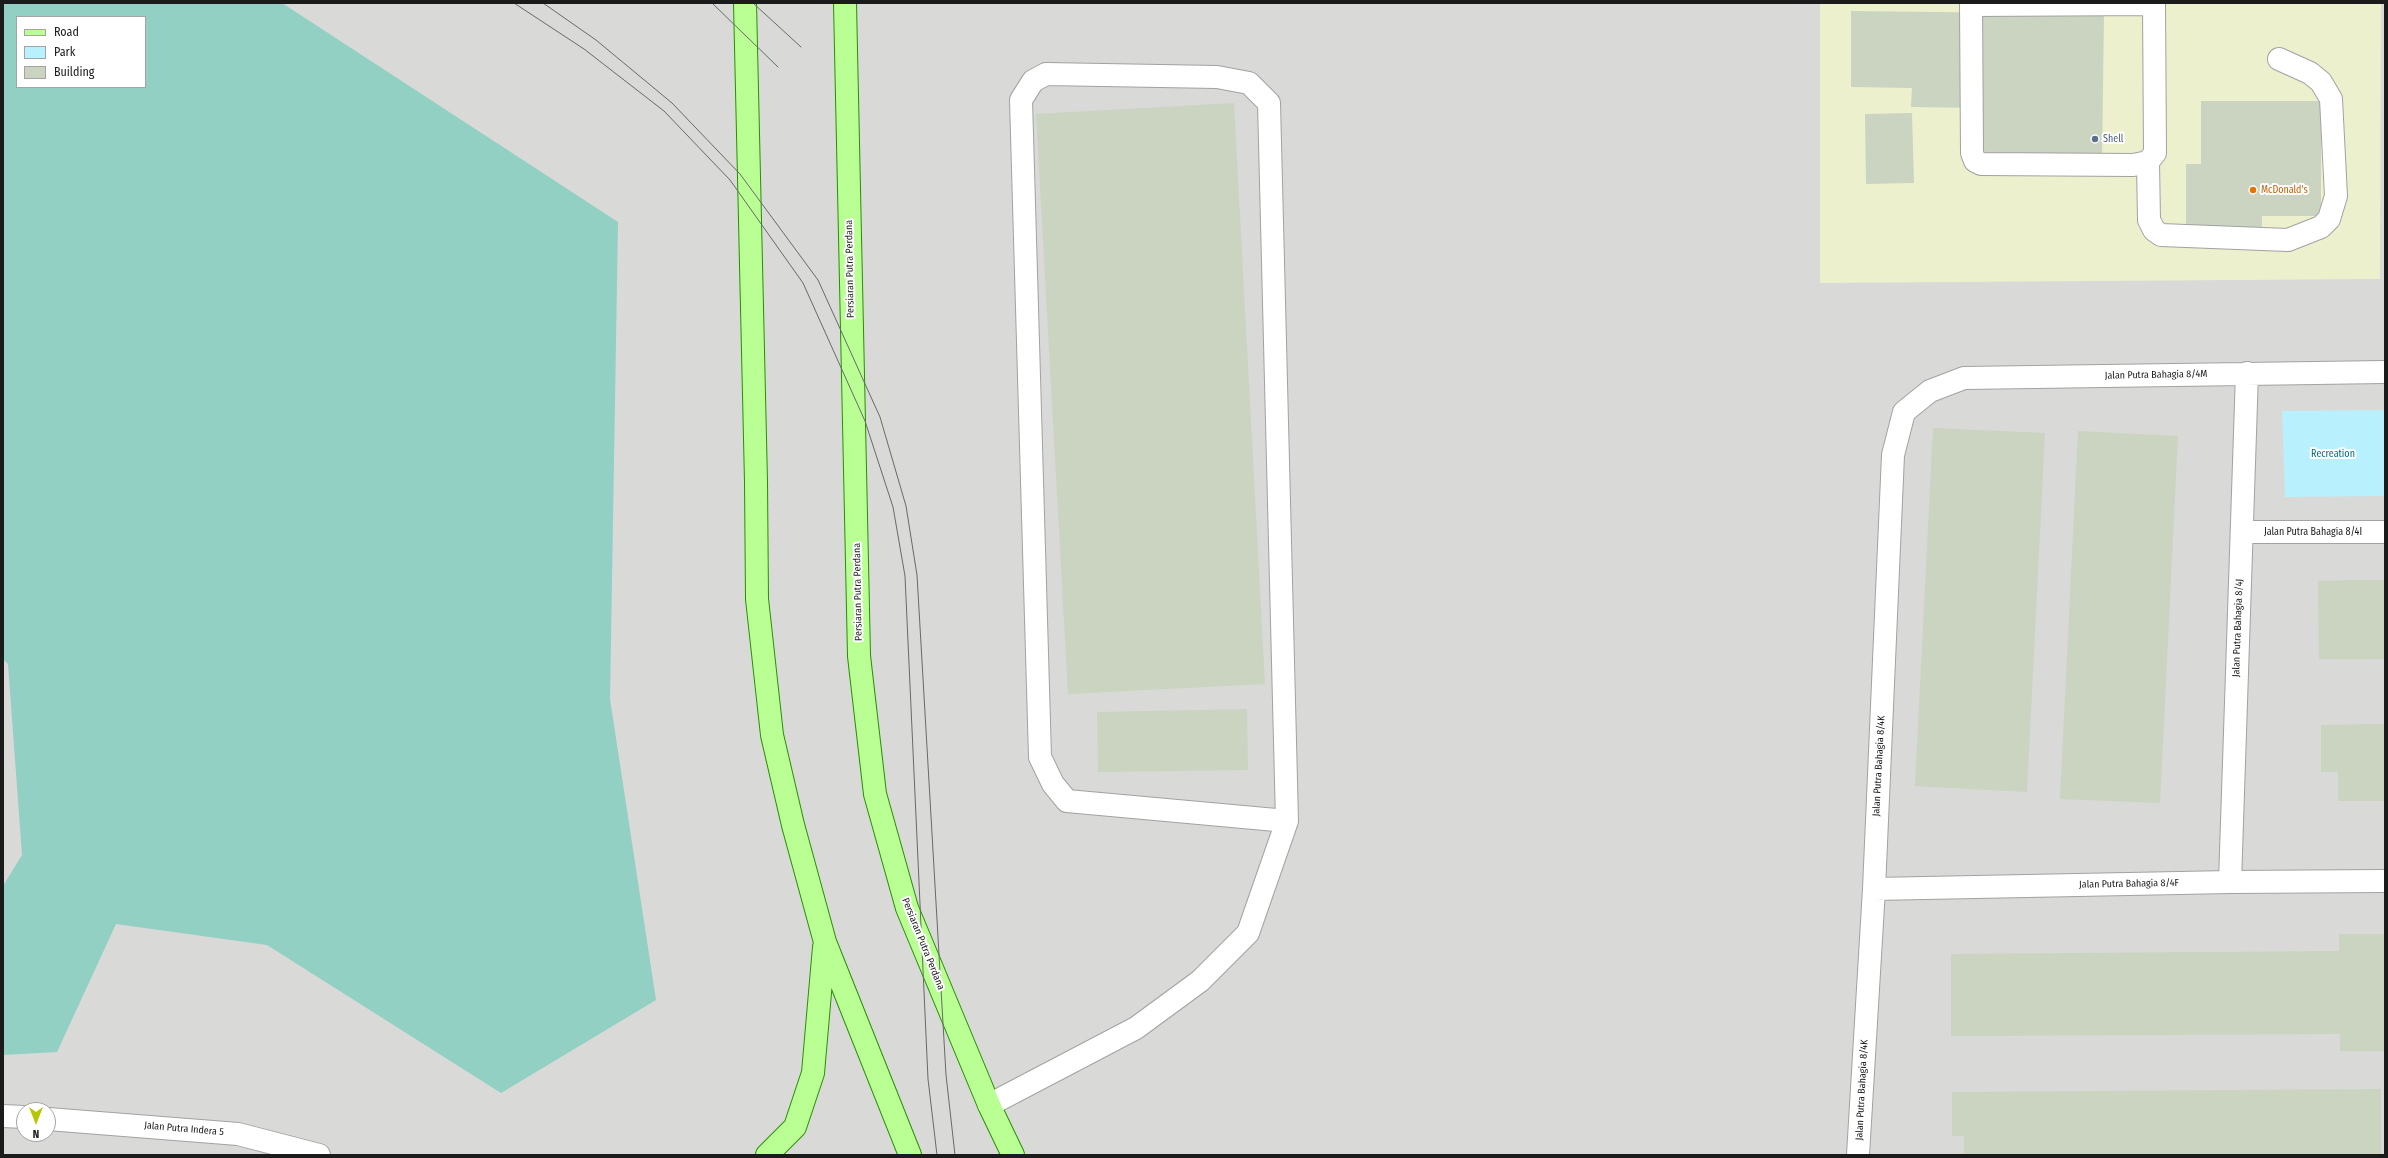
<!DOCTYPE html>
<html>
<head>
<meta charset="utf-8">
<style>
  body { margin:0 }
  #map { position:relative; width:2388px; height:1158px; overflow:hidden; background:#e3eee0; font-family:"Fira Sans Condensed",sans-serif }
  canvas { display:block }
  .frame { position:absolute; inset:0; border:4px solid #1b1b1b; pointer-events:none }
  .legend { position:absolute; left:16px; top:16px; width:130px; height:72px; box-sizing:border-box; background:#fff; border:1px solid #a4a4a4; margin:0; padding:5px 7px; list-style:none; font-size:12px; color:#1b1b1b }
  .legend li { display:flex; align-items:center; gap:8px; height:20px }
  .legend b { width:20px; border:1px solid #a4a4a4 }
  .north { position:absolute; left:16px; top:1102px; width:40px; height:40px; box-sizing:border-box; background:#fff; border:1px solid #a4a4a4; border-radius:50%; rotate:180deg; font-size:11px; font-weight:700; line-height:16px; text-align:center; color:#1b1b1b }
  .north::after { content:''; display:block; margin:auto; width:14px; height:18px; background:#b6c600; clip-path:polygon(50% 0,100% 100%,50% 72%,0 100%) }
</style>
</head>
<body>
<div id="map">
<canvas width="2388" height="1158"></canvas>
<div class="frame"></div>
<ul class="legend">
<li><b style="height:5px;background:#b9ff93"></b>Road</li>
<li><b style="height:11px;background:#b8f1fd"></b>Park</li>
<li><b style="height:11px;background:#cad4c0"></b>Building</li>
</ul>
<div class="north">N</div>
</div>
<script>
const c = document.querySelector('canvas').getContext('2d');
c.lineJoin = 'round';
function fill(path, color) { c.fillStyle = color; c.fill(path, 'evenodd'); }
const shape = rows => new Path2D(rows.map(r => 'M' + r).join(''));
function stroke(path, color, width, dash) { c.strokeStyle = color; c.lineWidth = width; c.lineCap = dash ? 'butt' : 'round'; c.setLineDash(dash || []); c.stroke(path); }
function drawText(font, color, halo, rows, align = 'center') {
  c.font = font + ' "Fira Sans Condensed",sans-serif'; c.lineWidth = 4; c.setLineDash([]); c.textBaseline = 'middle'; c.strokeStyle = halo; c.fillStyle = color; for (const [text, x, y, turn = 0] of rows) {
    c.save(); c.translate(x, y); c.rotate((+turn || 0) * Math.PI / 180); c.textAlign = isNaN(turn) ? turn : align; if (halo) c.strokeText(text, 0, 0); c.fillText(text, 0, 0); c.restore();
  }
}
fill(shape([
  [3,3,2385,3,2385,1155,3,1155],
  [17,17,145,17,145,87,17,87],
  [24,1110,48,1110,48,1134,24,1134]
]), '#d9d9d8');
fill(shape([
  [1820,3,2381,3,2380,279,1820,283]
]), '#ecf0cd');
fill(shape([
  [3,3,282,3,618,222,610,699,656,1000,501,1093,267,945,116,924,57,1052,3,1055,3,886,22,855,8,664,3,659],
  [17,17,145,17,145,87,17,87]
]), '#91d0c3');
fill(shape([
  [2385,410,2385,496,2285,497,2282,411]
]), '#b8f1fd');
fill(shape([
  [1851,11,2104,14,2102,161,1981,160,1981,108,1911,107,1912,88,1851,87],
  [2201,101,2321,101,2321,216,2262,216,2262,231,2186,231,2186,164,2201,164],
  [1234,103,1265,684,1068,694,1036,114],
  [1912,113,1914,183,1866,184,1865,114],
  [1933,428,2045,433,2027,792,1915,786],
  [2078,431,2178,436,2160,803,2060,799],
  [2356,580,2385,580,2385,659,2319,659,2318,581],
  [1247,709,1248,770,1098,772,1097,712],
  [2373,724,2385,724,2385,801,2338,801,2338,772,2321,772,2321,725],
  [2339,934,2385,934,2385,1051,2340,1051,2340,1034,1951,1036,1951,954,2339,951],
  [2381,1089,2381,1155,1964,1155,1964,1136,1952,1136,1952,1092]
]), '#cad4c0');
const minor = shape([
  [1971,3,1972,153,1975,161,1981,164,2133,165,2148,162,2155,153,2154,3],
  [1972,5,2154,4],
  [2148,162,2149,220,2154,230,2161,235,2288,240,2321,227,2329,219,2336,196,2331,99,2321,82,2310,73,2279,59],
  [2242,532,2385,532],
  [2230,882,2247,373],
  [1874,889,2230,882,2385,881],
  [989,1105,1136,1028,1200,981,1248,933,1287,821,1269,103,1249,83,1217,77,1046,74,1033,81,1021,100,1040,757,1053,784,1067,801,1287,821],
  [3,1116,24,1117],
  [48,1119,238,1134,319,1155],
  [1858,1155,1874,889,1893,455,1904,412,1930,391,1964,378,2385,372]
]);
const major = shape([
  [745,3,756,482,757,599,772,735,793,825,825,942,910,1155],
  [845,3,859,656,875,794,907,908,989,1105,1013,1155],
  [767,1155,795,1127,813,1073,824,947]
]);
stroke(minor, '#a2a2a2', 24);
stroke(major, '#249200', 24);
stroke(minor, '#fff', 22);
stroke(major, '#b9ff93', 22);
stroke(shape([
  [514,3,584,49,664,111,730,180,803,283,865,421,893,507,905,576,928,1079,937,1155],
  [543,3,596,40,672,103,740,174,818,280,880,417,906,506,917,575,946,1075,955,1155],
  [712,3,778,67],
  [753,3,801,47]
]), '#696969', 1);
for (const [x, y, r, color] of [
  [2095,139,4,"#5c6f8a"],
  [2253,190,4,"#e8710a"]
]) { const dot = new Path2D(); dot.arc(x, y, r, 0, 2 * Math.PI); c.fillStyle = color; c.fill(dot); stroke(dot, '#fff', 1.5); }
drawText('10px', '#4e5e75', '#fff', [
  ["Shell",2103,139]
], 'left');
drawText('10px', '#c56008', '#fff', [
  ["McDonald's",2261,190]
], 'left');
drawText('10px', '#1b1b1b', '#fff', [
  ["Persiaran Putra Perdana",850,269,-91],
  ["Jalan Putra Bahagia 8/4M",2156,375,-1],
  ["Jalan Putra Bahagia 8/4I",2313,532],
  ["Persiaran Putra Perdana",858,592,-91],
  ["Jalan Putra Bahagia 8/4J",2238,628,-88],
  ["Jalan Putra Bahagia 8/4K",1879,766,-87],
  ["Jalan Putra Bahagia 8/4F",2129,884,-1],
  ["Persiaran Putra Perdana",923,944,68],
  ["Jalan Putra Bahagia 8/4K",1862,1090,-87],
  ["Jalan Putra Indera 5",184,1129,5]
]);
drawText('10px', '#046a7e', '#fff', [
  ["Recreation",2333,454]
]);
</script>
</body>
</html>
